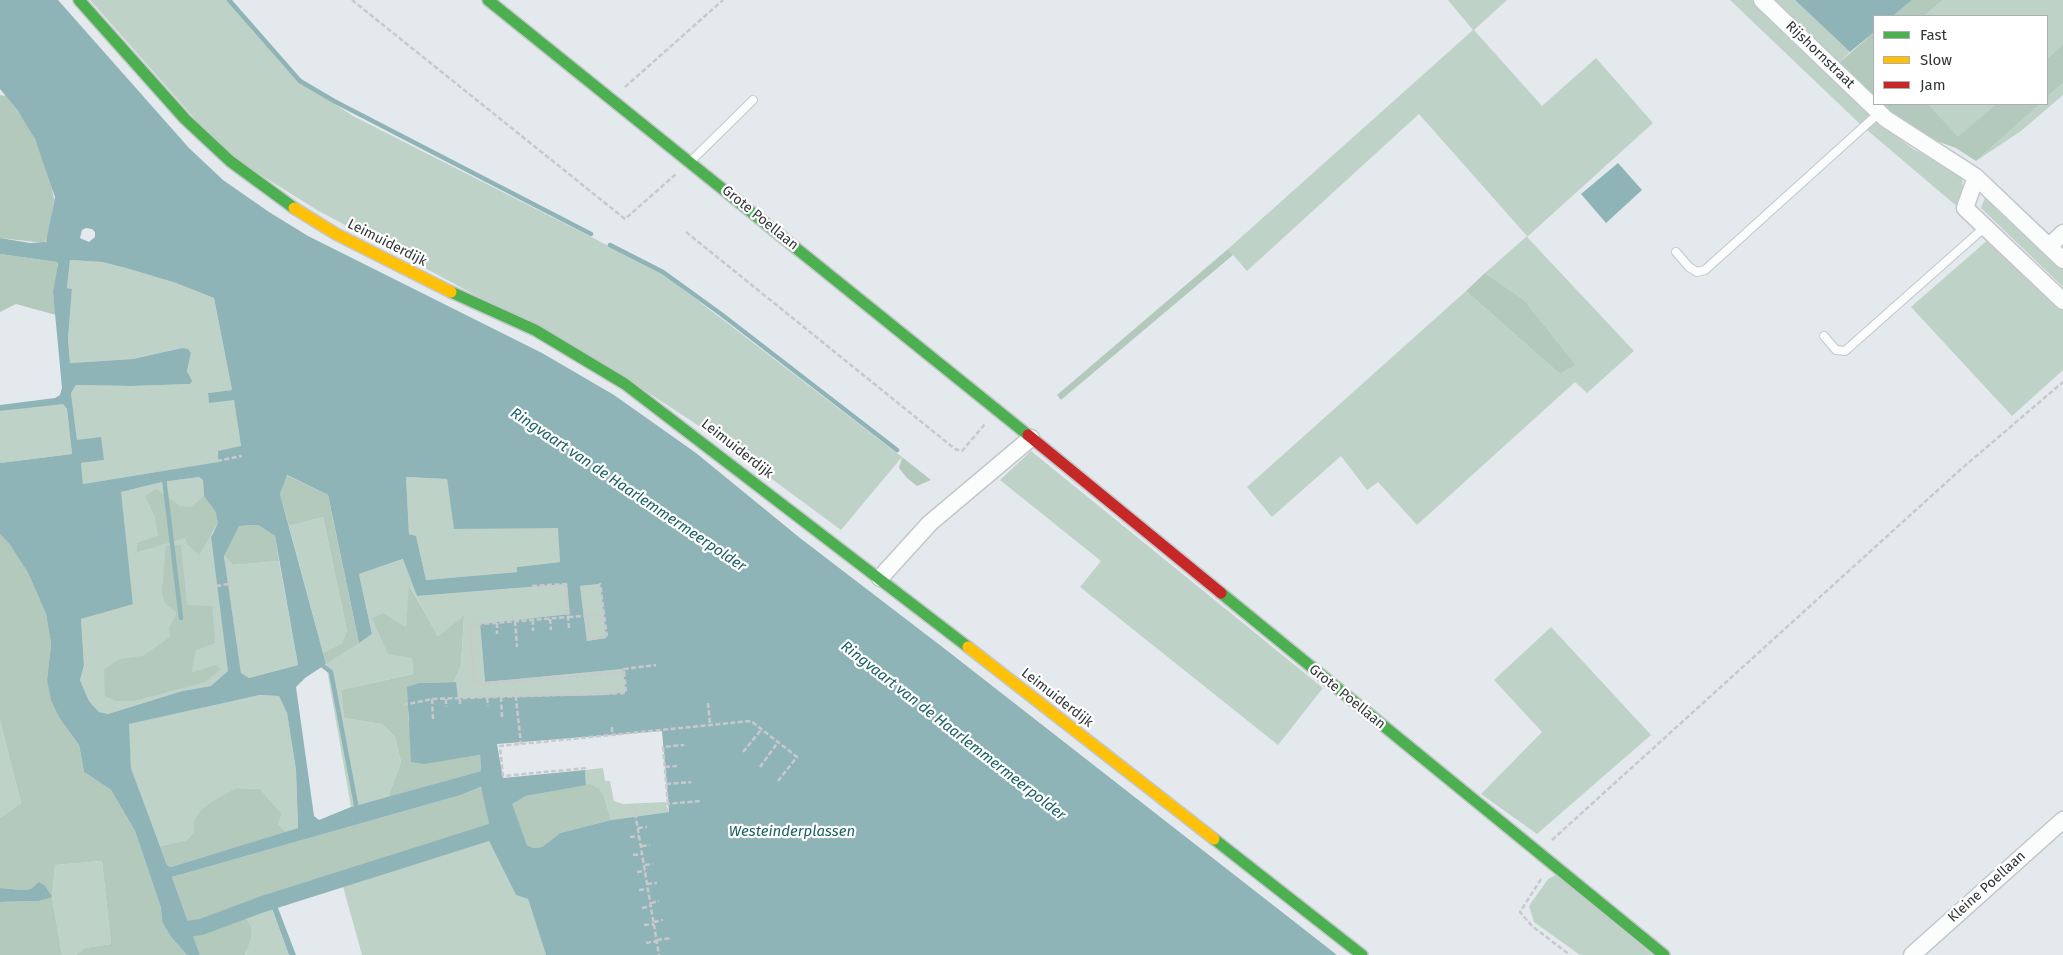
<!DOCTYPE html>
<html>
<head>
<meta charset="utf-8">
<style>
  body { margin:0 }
  #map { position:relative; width:2063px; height:955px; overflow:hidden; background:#e4e9ed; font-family:"Fira Sans",sans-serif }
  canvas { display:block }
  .legend { position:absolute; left:1873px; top:15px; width:175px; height:90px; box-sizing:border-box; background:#fff; border:1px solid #acaeaf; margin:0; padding:6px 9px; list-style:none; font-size:15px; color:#303437 }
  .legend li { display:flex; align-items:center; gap:10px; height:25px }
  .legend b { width:25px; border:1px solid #acaeaf }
</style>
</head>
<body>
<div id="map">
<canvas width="2063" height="955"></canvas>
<ul class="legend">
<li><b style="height:6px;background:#4caf50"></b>Fast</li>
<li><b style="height:6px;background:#ffc107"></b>Slow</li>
<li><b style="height:6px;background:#c62828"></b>Jam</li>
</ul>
</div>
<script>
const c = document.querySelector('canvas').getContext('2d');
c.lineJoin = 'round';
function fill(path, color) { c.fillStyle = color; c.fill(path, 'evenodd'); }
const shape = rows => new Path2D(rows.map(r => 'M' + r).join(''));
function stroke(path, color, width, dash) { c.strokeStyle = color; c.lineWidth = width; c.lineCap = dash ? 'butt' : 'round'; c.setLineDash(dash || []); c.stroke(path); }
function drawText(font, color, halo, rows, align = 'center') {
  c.font = font + ' "Fira Sans",sans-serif'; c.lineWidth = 4.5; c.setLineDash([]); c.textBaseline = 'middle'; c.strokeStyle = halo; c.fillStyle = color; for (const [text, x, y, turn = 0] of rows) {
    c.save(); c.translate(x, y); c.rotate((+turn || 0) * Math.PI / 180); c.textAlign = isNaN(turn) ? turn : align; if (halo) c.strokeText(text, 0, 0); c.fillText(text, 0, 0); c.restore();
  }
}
fill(shape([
  [90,0,227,0,280,61,314,90,353,116,662,273,902,457,841,530,708,432,611,368,317,210,248,167,211,137],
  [1448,0,1507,0,1474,30,1542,106,1596,58,1653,123,1527,237,1634,351,1587,393,1575,382,1417,525,1378,482,1367,490,1341,456,1272,517,1247,487,1466,291,1560,374,1576,365,1524,300,1485,273,1527,236,1419,114,1247,271,1228,249,1473,30],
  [1730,0,1752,0,1883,126,1913,149,1956,170,1962,178,1963,188,1960,209,1860,124],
  [1771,0,1795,0,1850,52,1838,64],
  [1943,0,2063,0,2063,44,2047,59,2047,16,1924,16],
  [2063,83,2063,95,2021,131,1976,161,2040,104,2047,104,2047,97],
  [1928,104,1996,104,1958,138],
  [1986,195,2063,269,2063,287,1981,208],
  [1990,238,2063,309,2063,370,2012,416,1911,307],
  [70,260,102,262,126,268,176,283,214,298,232,390,208,393,209,402,234,399,241,446,219,459,219,462,83,484,81,463,104,460,77,441,71,393,76,385,131,386,190,384,190,378,187,371,191,353,182,348,133,359,70,363,68,339,72,289,67,288],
  [63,403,67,409,72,454,0,463,0,411],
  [1031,451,1323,688,1278,745,1080,587,1101,561,1000,480],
  [199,477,203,480,204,496,215,511,211,537,229,671,211,686,182,691,108,714,99,712,89,701,80,680,84,665,81,619,133,603,120,492,162,482],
  [406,477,447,479,455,529,553,525,559,528,560,562,517,567,517,572,426,580,416,537,409,534],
  [323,517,347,631,342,643,323,653,289,526],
  [224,556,233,565,279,561,298,665,249,678,241,674],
  [404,559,417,596,568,584,571,614,480,624,485,682,623,669,625,692,605,695,458,698,454,682,461,665,464,617,438,636,410,586,406,627,384,613,412,658,413,674,341,690,344,718,382,724,395,737,401,762,388,797,351,807,326,664,372,634,359,574],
  [600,584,606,638,587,641,580,586],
  [1551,627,1651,735,1537,834,1481,794,1542,732,1494,680],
  [260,695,279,696,287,713,296,770,298,828,286,832,278,824,282,814,260,789,237,788,194,821,194,832,187,840,160,846,131,768,128,724],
  [0,720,21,803,0,818],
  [603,768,605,781,610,781,614,801,623,804,665,802,669,812,611,820,604,797,586,785,585,770],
  [477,833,489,841,516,895,528,899,546,955,362,955,341,879],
  [102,861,111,944,85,948,76,955,62,955,52,897,55,865],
  [1556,875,1653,955,1580,955,1534,922,1529,906,1548,879],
  [278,897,278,908,271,907,289,955,245,955,247,952,233,912]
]), '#bed2c8');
fill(shape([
  [1912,0,1943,0,1924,16,1893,16],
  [1874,32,1874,98,1838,64],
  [2063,44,2063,83,2047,97,2047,59],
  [0,95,6,96,24,119,35,139,50,177,54,200,48,237,44,243,0,238],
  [1880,104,1928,104,1958,137,1996,104,2040,104,1976,161,1956,148,1918,134],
  [1228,249,1233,255,1061,400,1057,395],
  [0,254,57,262,59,273,53,293,56,315,16,304,0,312],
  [1485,273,1524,300,1576,365,1560,374,1466,291],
  [902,457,931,480,917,486,907,478,899,468],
  [286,475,328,495,332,515,359,643,326,664,323,653,342,643,347,631,323,517,289,526,280,494],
  [156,489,180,506,192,507,204,496,215,511,218,523,199,555,188,545,185,538,137,552,137,543,158,536,155,517,145,496],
  [258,525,275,536,279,561,233,565,224,556,235,532,239,526],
  [0,534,10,545,28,573,46,614,51,644,47,680,60,719,79,745,84,772,111,790,135,831,161,908,162,922,171,937,187,955,76,955,85,948,111,944,102,861,55,865,52,897,62,955,0,955,0,902,38,901,31,889,23,890,0,888,0,818,21,803,0,720],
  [181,545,187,605,212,606,215,643,196,650,191,673,215,665,221,669,205,682,134,701,116,701,105,696,104,670,120,659,143,656,170,637,169,628,177,613,164,602,162,591,166,546],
  [409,585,438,636,464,616,461,665,454,682,419,683,408,713,410,735,448,760,480,755,481,771,388,797,401,762,395,737,382,724,344,718,341,690,413,674,412,658,388,654,372,618,384,613,406,627],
  [589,784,599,789,604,797,611,820,560,833,542,847,533,848,527,845,511,804,526,796],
  [482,787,491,827,444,845,234,911,246,919,251,927,251,938,245,955,200,955,172,877,461,795],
  [237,788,260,789,282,814,278,824,286,832,171,867,167,865,160,846,187,840,194,832,194,821,201,810,216,799]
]), '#b2c9bc');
fill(shape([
  [0,0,58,0,189,148,223,180,269,212,308,236,542,353,614,395,696,453,800,538,945,649,1337,955,546,955,528,899,516,895,489,841,477,833,490,827,481,787,461,795,172,877,200,955,187,955,171,937,162,922,161,908,135,831,111,790,84,772,79,745,60,719,51,700,47,680,51,644,46,614,28,573,10,545,0,534,0,463,72,454,67,409,63,404,0,411,0,405,55,398,60,395,62,388,53,292,58,265,57,262,0,254,0,238,30,243,46,242,55,197,35,139,18,111,0,89],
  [86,228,92,229,95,232,95,237,89,242,80,238,82,230],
  [70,260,102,262,126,268,176,283,214,298,232,390,208,393,209,403,234,400,241,446,218,451,218,462,83,484,81,463,104,460,101,437,77,440,71,393,76,385,131,386,190,384,192,381,187,371,191,353,188,349,182,348,133,359,70,363,68,339,72,289,67,288],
  [287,475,328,495,359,643,372,634,359,574,403,559,417,596,567,584,570,614,480,624,485,682,623,669,625,692,605,695,458,698,456,682,419,683,407,687,411,762,424,764,480,755,481,771,351,807,319,820,314,816,296,687,305,678,326,664,280,494],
  [199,477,203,480,204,496,215,511,218,523,211,537,228,671,211,686,182,691,108,714,99,712,89,701,80,680,84,665,81,619,133,604,121,492,162,482],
  [406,477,447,479,454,529,558,528,560,562,517,567,517,572,426,580,416,536,409,534],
  [258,525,275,536,298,665,249,678,241,673,224,556,239,526],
  [600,584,606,638,587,641,580,586],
  [260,695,279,696,287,713,296,770,298,828,171,867,167,865,131,768,129,724],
  [662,731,669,812,611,820,560,833,542,847,533,848,527,845,512,804,526,796,586,785,585,770,503,778,497,744],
  [1795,0,1912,0,1893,16,1874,16,1874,32,1850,52],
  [1618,163,1642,190,1606,223,1581,194],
  [39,882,45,886,52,897,38,901,0,902,0,888,23,890,31,889],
  [271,906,278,908,296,955,289,955]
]), '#8fb4b7');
stroke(shape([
  [229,0,300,81,334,101,591,234],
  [610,245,663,272,721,314,897,450],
  [164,478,181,618],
  [319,663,331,672,357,810]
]), '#8fb4b7', 4.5);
stroke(shape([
  [173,921,173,924,180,930,201,927,263,904,500,829]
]), '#8fb4b7', 16);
const lane = shape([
  [690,162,753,100],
  [1676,252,1689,267,1697,272,1705,270,1879,113],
  [1824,336,1836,350,1845,351,1985,227]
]);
const street = shape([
  [1762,0,1886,119,1976,177,2063,260],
  [1976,177,1965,208,2063,301],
  [2049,246,2063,233],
  [880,578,930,523,1031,438],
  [1912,955,2063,820]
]);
const fast = shape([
  [79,0,185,119,230,161,294,208],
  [488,0,1028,435],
  [451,292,535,330,625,384,968,647],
  [1221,593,1664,955],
  [1214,839,1362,955]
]);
const slow = shape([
  [294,208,336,234,451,292],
  [968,647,1214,839]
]);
const jam = shape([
  [1028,435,1221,593]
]);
stroke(lane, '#c3c7cb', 10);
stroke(street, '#c3c7cb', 19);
stroke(fast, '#c3c7cb', 14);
stroke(slow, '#c3c7cb', 14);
stroke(jam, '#c3c7cb', 14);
stroke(shape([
  [352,0,625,219,676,174],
  [625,87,723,0],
  [686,232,955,449,962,451,985,424],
  [217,461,242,456],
  [216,586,229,584],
  [532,586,566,584,568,617,588,616,589,638,607,637,600,583],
  [588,616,604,615],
  [550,619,551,630],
  [533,620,533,631],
  [515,621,517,647],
  [497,623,497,634],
  [569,628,568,617,469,625,475,684,625,672],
  [514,681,521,744],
  [501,697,502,717],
  [487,698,488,706],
  [432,699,433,719],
  [446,699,446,707],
  [460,699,460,706],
  [708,703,710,724],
  [403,705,432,699,626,693,624,669,656,665],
  [612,727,612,735],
  [743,752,761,730],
  [665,767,677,766],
  [760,767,778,742],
  [586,768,503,776,500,746,751,721,797,757,778,781],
  [666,784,691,782],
  [665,804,701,801],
  [668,804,663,747,684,745],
  [634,806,659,955],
  [638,828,647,827],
  [630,837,639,836],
  [1552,840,1960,470,2063,382],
  [642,846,650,845],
  [633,855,642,854],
  [645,865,653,864],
  [637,872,645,871],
  [1541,879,1520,912,1532,926,1570,955],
  [647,884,657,883],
  [639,890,648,889],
  [651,903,659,901],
  [642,908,651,906],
  [654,922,663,920],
  [644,925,654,924],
  [657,940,671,938],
  [646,943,657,941]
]), '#c8c9cc', 2.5, [5, 2.5]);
stroke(lane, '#fbfcfc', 8);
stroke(street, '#fbfcfc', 16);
stroke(fast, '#4caf50', 11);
stroke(slow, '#ffc107', 11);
stroke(jam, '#c62828', 11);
drawText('14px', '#303437', '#fff', [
  ["Rijshornstraat",1820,55,44],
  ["Grote Poellaan",760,218,39],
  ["Leimuiderdijk",387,243,27],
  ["Leimuiderdijk",737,449,38],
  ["Grote Poellaan",1347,697,39],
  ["Leimuiderdijk",1057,698,38],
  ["Kleine Poellaan",1987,887,-42]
]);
drawText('italic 15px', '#1a6165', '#fff', [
  ["Ringvaart van de Haarlemmermeerpolder",628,490,34],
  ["Ringvaart van de Haarlemmermeerpolder",953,731,38],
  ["Westeinderplassen",792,832]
]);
</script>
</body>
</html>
